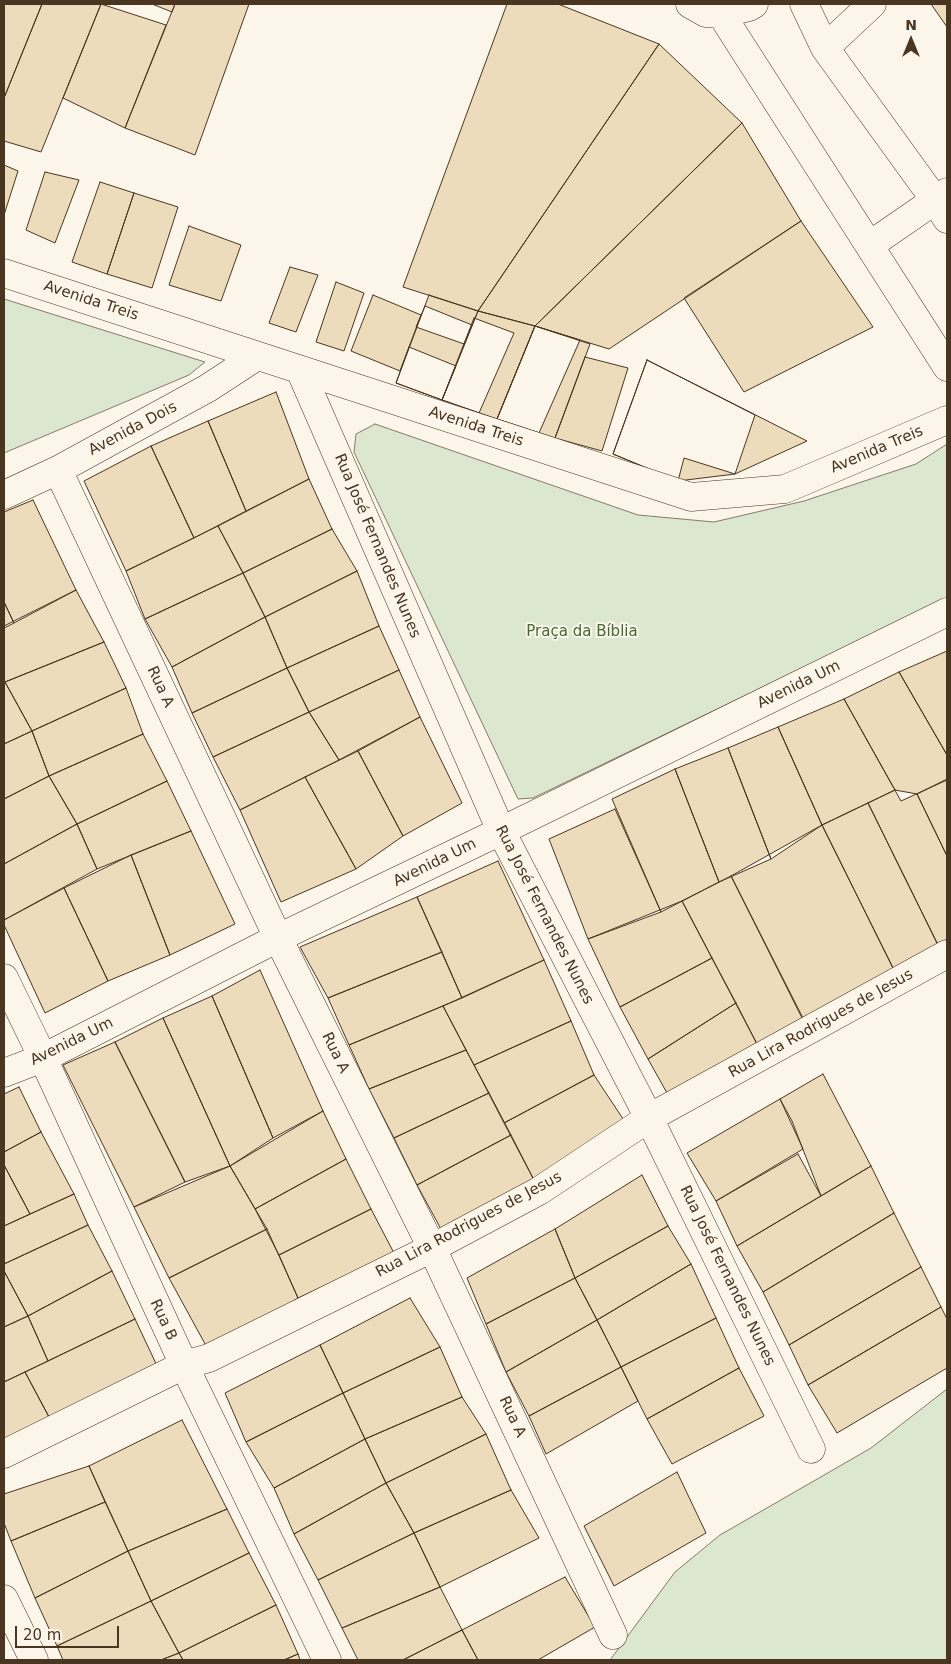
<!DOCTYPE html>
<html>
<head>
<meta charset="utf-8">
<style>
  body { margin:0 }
  #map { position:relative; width:951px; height:1664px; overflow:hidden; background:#fbf6e9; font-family:"DejaVu Sans",sans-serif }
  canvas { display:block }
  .frame { position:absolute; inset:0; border:5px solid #4a3520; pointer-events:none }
  .north { position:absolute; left:886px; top:15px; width:50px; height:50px; -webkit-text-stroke:4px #fbf6e9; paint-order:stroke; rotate:0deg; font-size:14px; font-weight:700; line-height:20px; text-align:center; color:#4a3520 }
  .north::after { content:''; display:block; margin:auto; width:18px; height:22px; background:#4a3520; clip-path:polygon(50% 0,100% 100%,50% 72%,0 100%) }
  .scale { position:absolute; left:15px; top:1626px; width:104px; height:22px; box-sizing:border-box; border:2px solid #4a3520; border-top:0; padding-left:6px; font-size:15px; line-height:18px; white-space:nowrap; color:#4a3520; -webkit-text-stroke:4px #fbf6e9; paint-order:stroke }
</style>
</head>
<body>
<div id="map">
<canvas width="951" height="1664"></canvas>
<div class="frame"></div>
<div class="north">N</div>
<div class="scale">20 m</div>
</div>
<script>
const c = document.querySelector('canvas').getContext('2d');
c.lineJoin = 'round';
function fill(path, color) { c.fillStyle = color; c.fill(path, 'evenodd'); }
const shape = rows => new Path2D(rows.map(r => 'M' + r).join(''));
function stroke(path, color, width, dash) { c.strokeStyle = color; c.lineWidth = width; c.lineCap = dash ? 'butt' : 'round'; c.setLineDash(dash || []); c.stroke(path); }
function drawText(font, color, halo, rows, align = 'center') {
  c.font = font + ' "DejaVu Sans",sans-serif'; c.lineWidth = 4; c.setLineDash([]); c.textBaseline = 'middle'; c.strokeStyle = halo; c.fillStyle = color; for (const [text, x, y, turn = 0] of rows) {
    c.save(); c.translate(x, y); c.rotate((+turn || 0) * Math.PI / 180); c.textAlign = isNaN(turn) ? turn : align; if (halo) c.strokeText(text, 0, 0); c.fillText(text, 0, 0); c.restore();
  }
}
const green = shape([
  [4,299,205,362,189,375,4,453,4,299],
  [375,424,638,515,714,522,804,501,916,464,947,444,947,598,533,798,518,799,354,452,356,434,375,424],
  [947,1389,947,1660,610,1660,675,1572,720,1535,871,1448,947,1389]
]);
fill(green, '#dce7d0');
stroke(green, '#887966', 1);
const building = shape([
  [4,4,42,4,4,98,4,4],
  [42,4,101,4,41,152,4,141,4,98,42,4],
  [101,4,166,25,125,128,63,98,101,4],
  [152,4,175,4,172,12,152,4],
  [175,4,249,4,195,155,125,128,175,4],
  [507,4,558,4,659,44,478,311,403,287,507,4],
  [931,4,947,4,947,27,931,4],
  [659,44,742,123,535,326,478,311,659,44],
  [742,123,801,221,609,349,535,326,742,123],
  [4,165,18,171,4,215,4,165],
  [45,172,79,180,55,243,26,230,45,172],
  [100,182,134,193,107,274,72,262,100,182],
  [134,193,178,207,152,288,107,274,134,193],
  [801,221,873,327,744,392,684,298,801,221],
  [189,226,241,245,221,301,169,285,189,226],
  [290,267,318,275,296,332,269,323,290,267],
  [336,282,364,293,344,351,316,342,336,282],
  [373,295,421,315,400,371,351,351,373,295],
  [429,295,478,311,442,400,396,383,429,295],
  [425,306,472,325,464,344,416,327,425,306],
  [478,311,535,326,497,419,442,400,478,311],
  [474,318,514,333,479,413,442,400,474,318],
  [535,326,590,344,555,438,497,419,535,326],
  [535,326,580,340,539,433,497,419,535,326],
  [409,347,456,366,442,400,396,383,409,347],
  [585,357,628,368,602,451,555,438,585,357],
  [647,360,755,415,735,474,684,458,678,481,613,454,647,360],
  [647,360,807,441,735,474,678,481,613,454,647,360],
  [276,392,309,479,246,511,208,421,276,392],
  [208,421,246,511,194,538,151,446,208,421],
  [151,446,194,538,126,571,84,481,151,446],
  [309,479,332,529,243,573,218,526,309,479],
  [33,500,76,590,14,623,4,602,4,512,33,500],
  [218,526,243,573,145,619,126,571,218,526],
  [332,529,357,571,265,617,243,573,332,529],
  [357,571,379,626,287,668,265,617,357,571],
  [243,573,265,617,172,667,145,619,243,573],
  [76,590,104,642,5,682,4,679,4,626,76,590],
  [4,602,14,623,4,628,4,602],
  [265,617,287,668,192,713,172,667,265,617],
  [379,626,399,670,309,712,287,668,379,626],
  [104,642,126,688,32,731,5,682,104,642],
  [947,651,947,755,899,672,947,651],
  [287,668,309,712,213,757,192,713,287,668],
  [399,670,420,717,339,760,309,712,399,670],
  [899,672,947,755,947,780,901,801,844,699,899,672],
  [5,682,32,731,4,744,4,683,5,682],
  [126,688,143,734,49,776,32,731,126,688],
  [844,699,895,790,822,825,778,727,844,699],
  [309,712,339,760,240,810,213,757,309,712],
  [420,717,462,803,403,836,358,751,420,717],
  [778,727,822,825,771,859,728,748,778,727],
  [32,731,49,776,4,799,4,744,32,731],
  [143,734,167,781,77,824,49,776,143,734],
  [728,748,771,859,719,882,675,769,728,748],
  [358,751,403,836,356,869,305,777,358,751],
  [675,769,719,882,661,912,612,799,675,769],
  [49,776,77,824,4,864,4,799,49,776],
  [305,777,356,869,281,902,240,810,305,777],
  [947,779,947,856,917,794,947,779],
  [167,781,191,831,97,869,77,824,167,781],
  [895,790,917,794,947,856,947,939,938,945,868,803,895,790],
  [868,803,938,945,894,970,822,825,868,803],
  [615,809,661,912,588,939,549,839,615,809],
  [77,824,97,869,4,920,4,864,77,824],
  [822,825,894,970,809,1030,731,876,822,825],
  [191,831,235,924,170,955,131,855,191,831],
  [131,855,170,955,108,981,64,888,131,855],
  [498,861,544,960,462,998,417,897,498,861],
  [731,876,802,1018,757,1044,682,901,731,876],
  [64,888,108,981,45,1013,4,925,4,920,64,888],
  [417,897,442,952,328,998,300,947,417,897],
  [682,901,712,958,620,1007,588,939,682,901],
  [442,952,462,998,349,1045,328,998,442,952],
  [712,958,736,1003,648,1059,620,1007,712,958],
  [544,960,571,1021,474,1065,443,1006,544,960],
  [260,970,323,1111,273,1138,212,996,260,970],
  [212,996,273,1138,230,1166,163,1018,212,996],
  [736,1003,757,1044,667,1093,648,1059,736,1003],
  [443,1006,466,1050,369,1089,349,1045,443,1006],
  [163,1018,230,1166,185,1182,115,1042,163,1018],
  [571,1021,594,1075,504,1123,474,1065,571,1021],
  [115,1042,185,1182,134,1207,63,1065,115,1042],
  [466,1050,489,1093,394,1138,369,1089,466,1050],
  [823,1074,871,1166,821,1196,792,1121,780,1099,823,1074],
  [594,1075,629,1128,535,1182,504,1123,594,1075],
  [19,1087,41,1132,4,1152,4,1094,19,1087],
  [489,1093,511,1135,417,1185,394,1138,489,1093],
  [780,1099,803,1149,716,1201,687,1153,780,1099],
  [323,1111,346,1159,255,1209,230,1166,323,1111],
  [41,1132,74,1194,30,1214,4,1165,4,1152,41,1132],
  [511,1135,535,1182,441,1229,417,1185,511,1135],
  [798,1154,821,1196,737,1246,716,1201,798,1154],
  [346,1159,371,1209,279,1255,255,1209,346,1159],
  [4,1165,30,1214,4,1226,4,1165],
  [230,1166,267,1229,169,1278,134,1207,230,1166],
  [871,1166,894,1213,763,1292,737,1246,871,1166],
  [642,1175,668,1226,575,1278,555,1229,642,1175],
  [74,1194,88,1225,4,1264,4,1226,74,1194],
  [371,1209,394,1253,298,1298,279,1255,371,1209],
  [894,1213,921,1267,789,1345,763,1292,894,1213],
  [88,1225,112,1271,28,1316,4,1271,4,1264,88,1225],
  [668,1226,691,1264,597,1320,575,1278,668,1226],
  [267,1229,298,1298,210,1353,169,1278,267,1229],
  [555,1229,575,1278,486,1324,467,1278,555,1229],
  [691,1264,716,1318,621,1367,597,1320,691,1264],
  [921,1267,941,1307,808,1385,789,1345,921,1267],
  [4,1271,28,1316,4,1327,4,1271],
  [112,1271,135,1319,48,1361,28,1316,112,1271],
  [575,1278,597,1320,506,1372,486,1324,575,1278],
  [410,1298,440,1347,343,1393,320,1345,410,1298],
  [941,1307,947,1319,947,1368,837,1433,808,1385,941,1307],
  [28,1316,48,1361,4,1382,4,1327,28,1316],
  [716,1318,739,1368,647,1419,621,1367,716,1318],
  [135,1319,159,1370,49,1417,25,1372,135,1319],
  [597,1320,621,1367,529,1416,506,1372,597,1320],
  [320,1345,343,1393,246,1442,225,1393,320,1345],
  [440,1347,462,1397,365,1439,343,1393,440,1347],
  [621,1367,638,1401,546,1454,529,1416,621,1367],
  [739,1368,764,1416,672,1464,647,1419,739,1368],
  [25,1372,49,1417,4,1441,4,1382,25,1372],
  [343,1393,365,1439,274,1488,246,1442,343,1393],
  [462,1397,486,1434,386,1483,365,1439,462,1397],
  [182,1420,227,1509,128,1551,89,1466,182,1420],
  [486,1434,511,1490,414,1533,386,1483,486,1434],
  [365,1439,386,1483,294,1534,274,1488,365,1439],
  [89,1466,105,1502,11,1541,4,1523,4,1494,89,1466],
  [677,1472,706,1533,614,1586,584,1526,677,1472],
  [386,1483,414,1533,318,1580,294,1534,386,1483],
  [511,1490,539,1538,440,1587,414,1533,511,1490],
  [105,1502,128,1551,35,1598,11,1541,105,1502],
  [227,1509,249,1553,151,1601,128,1551,227,1509],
  [414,1533,440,1587,342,1628,318,1580,414,1533],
  [128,1551,151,1601,57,1646,35,1598,128,1551],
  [249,1553,276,1605,179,1653,151,1601,249,1553],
  [565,1577,595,1627,538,1660,478,1660,462,1630,565,1577],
  [440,1587,462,1630,403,1660,358,1660,342,1628,440,1587],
  [151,1601,179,1653,161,1660,63,1660,57,1646,151,1601],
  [276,1605,298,1654,284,1660,183,1660,179,1653,276,1605],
  [462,1630,478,1660,403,1660,462,1630],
  [179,1653,183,1660,161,1660,179,1653],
  [298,1654,300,1660,284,1660,298,1654]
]);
fill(building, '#ecdcbc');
stroke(building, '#4a3520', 1);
const minor = shape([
  [690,4,706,13,721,14,749,7,754,4],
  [804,4,825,48,935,200,947,219],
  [721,14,947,367],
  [825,48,872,4],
  [870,245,947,192],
  [4,273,691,497,785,489,947,420],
  [300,370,501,831,649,1118,811,1449],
  [58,470,278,938,432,1248,613,1635],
  [4,495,58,470,208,388,257,356],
  [4,978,43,1058,184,1365,327,1660],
  [4,1073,43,1058,278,938,501,831,947,612],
  [4,1454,184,1365,209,1358,432,1248,539,1191,649,1118,947,954],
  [4,1599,34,1660]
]);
stroke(minor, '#4a3520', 29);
stroke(minor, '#fbf6e9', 28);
drawText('15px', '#4a3520', '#fbf6e9', [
  ["Avenida Treis",91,301,18],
  ["Avenida Treis",476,427,18],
  ["Avenida Dois",133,429,-28],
  ["Avenida Treis",877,450,-23],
  ["Rua José Fernandes Nunes",377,546,67],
  ["Avenida Um",799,685,-26],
  ["Rua A",160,687,65],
  ["Avenida Um",435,863,-26],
  ["Rua José Fernandes Nunes",544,915,63],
  ["Rua Lira Rodrigues de Jesus",821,1024,-29],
  ["Avenida Um",72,1042,-26],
  ["Rua A",335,1053,64],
  ["Rua Lira Rodrigues de Jesus",469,1225,-28],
  ["Rua José Fernandes Nunes",727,1276,64],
  ["Rua B",163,1320,65],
  ["Rua A",512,1417,65]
]);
drawText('15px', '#436837', '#fbf6e9', [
  ["Praça da Bíblia",582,632]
]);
</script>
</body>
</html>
